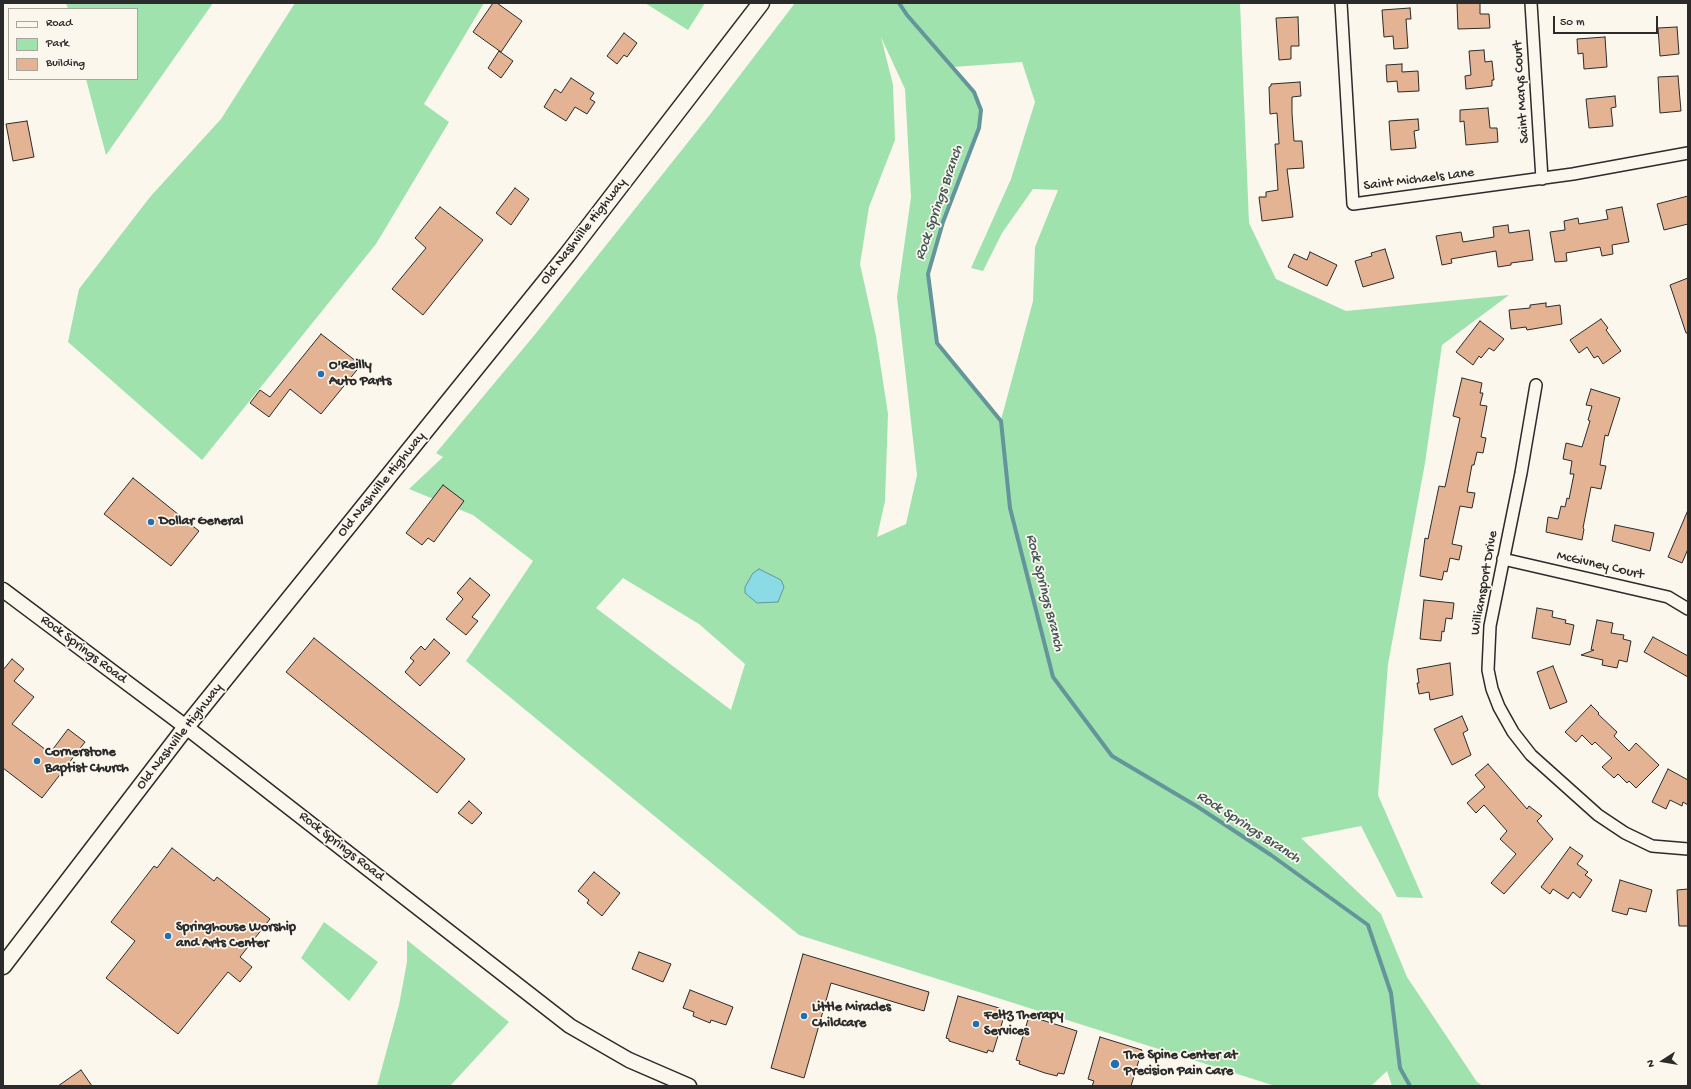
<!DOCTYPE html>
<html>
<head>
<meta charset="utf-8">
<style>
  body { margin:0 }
  #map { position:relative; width:1691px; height:1089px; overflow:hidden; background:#fbf7ec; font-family:"Gochi Hand",sans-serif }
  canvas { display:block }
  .frame { position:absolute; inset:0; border:4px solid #2b2b2b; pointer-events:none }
  .legend { position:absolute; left:8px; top:8px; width:130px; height:72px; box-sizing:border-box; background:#fbf7ec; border:1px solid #a8a59f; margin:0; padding:5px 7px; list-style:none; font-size:12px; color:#2b2b2b }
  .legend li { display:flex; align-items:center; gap:8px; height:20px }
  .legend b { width:20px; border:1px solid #a8a59f }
  .north { position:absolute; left:1643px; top:1041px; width:40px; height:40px; -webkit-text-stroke:3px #fbf7ec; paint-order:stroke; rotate:258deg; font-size:11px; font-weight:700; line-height:16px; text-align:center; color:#2b2b2b }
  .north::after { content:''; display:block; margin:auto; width:14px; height:18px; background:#2b2b2b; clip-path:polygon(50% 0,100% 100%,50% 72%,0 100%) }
  .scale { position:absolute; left:1553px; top:16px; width:105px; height:18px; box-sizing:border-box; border:2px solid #2b2b2b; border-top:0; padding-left:5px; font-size:12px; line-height:14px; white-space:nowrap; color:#2b2b2b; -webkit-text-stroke:3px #fbf7ec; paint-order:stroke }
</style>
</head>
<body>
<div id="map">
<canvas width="1691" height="1089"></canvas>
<div class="frame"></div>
<ul class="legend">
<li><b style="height:5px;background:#fbf7ec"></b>Road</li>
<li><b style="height:11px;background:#9fe2ad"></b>Park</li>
<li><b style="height:11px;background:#e3b394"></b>Building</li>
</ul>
<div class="north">N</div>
<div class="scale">50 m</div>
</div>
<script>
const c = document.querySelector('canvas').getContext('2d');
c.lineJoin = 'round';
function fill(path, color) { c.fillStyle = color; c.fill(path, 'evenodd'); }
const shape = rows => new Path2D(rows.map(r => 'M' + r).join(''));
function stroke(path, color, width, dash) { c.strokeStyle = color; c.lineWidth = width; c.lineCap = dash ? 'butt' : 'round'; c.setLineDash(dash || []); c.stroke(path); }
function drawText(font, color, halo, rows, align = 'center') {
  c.font = font + ' "Gochi Hand",sans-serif'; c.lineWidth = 3.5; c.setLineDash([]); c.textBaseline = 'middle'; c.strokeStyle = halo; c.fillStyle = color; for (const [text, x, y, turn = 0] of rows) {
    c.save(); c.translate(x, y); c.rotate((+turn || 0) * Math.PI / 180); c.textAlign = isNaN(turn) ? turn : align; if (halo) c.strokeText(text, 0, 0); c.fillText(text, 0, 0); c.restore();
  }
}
fill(shape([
  [66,3,213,3,106,155,86,79,137,79,137,9,68,9],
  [295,3,484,3,424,104,449,122,376,244,202,460,68,342,79,289,150,197,221,119],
  [645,3,705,3,688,30],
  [795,3,1240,3,1249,223,1276,279,1346,311,1509,295,1442,345,1425,463,1388,664,1378,795,1423,898,1397,897,1361,826,1301,838,1381,914,1407,977,1477,1082,1483,1086,1392,1086,1387,1071,1371,1086,1272,1085,799,935,466,661,533,561,473,515,409,489,443,457,436,453,537,332,708,117],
  [881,37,905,89,911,197,897,297,917,475,906,524,877,537,885,501,888,414,876,336,860,264,869,207,895,140,893,85],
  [1022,62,1035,102,1011,179,971,268,983,271,1002,233,1033,189,1058,190,1035,247,1033,301,1001,420,937,343,928,274,943,221,979,128,981,110,974,92,953,67],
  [623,578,699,624,745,664,731,710,596,608],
  [324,922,378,962,349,1001,301,958],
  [407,940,509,1022,450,1086,377,1086,399,1005,407,962]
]), '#9fe2ad');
const water = shape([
  [759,569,781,580,784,587,778,602,757,603,745,593,745,587,753,573,759,569]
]);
fill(water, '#8adbe5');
stroke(water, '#64959b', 1);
stroke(shape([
  [899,3,907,15,974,92,981,110,979,128,943,222,928,274,937,343,1001,421,1010,508,1053,677,1112,756,1198,807,1271,855,1368,925,1391,993,1400,1068,1410,1086]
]), '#64959b', 4);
const building = shape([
  [493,3,497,3,522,21,501,52,473,32,493,3],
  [1457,3,1480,3,1480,14,1489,14,1490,28,1458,29,1457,3],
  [1410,8,1411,19,1406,19,1408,48,1394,49,1393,36,1384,37,1382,10,1410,8],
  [1298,17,1299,46,1291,46,1291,59,1279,60,1276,18,1298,17],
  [1677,27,1679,54,1660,56,1658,28,1677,27],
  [624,33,637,43,627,57,624,55,617,64,607,56,624,33],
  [1605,37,1607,67,1584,69,1583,53,1578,54,1577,39,1605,37],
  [1484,50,1485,62,1492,61,1494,80,1492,80,1492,86,1466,89,1465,76,1471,75,1469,51,1484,50],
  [499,51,513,61,501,78,488,68,499,51],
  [1402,64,1402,72,1418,71,1419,91,1398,92,1397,81,1387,82,1386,65,1402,64],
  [1678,76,1681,111,1660,113,1658,77,1678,76],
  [571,78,594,93,590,99,595,102,587,114,575,107,566,121,544,107,555,89,561,93,571,78],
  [1300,82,1301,96,1292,97,1292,113,1294,141,1302,141,1304,168,1287,169,1293,217,1262,221,1259,197,1266,197,1266,192,1278,190,1275,144,1279,144,1277,113,1270,114,1269,87,1271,86,1271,84,1300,82],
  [1615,96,1616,107,1611,108,1613,126,1589,128,1586,99,1615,96],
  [1488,108,1490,128,1497,128,1498,142,1466,145,1464,121,1460,122,1460,110,1488,108],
  [1418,119,1419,130,1414,131,1416,148,1391,150,1389,121,1418,119],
  [27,121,34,157,13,161,6,124,27,121],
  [515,188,529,199,511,225,496,213,515,188],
  [1688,196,1688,224,1664,230,1657,204,1688,196],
  [440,207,483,240,423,315,392,289,426,248,415,238,440,207],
  [1622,207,1629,242,1612,245,1613,254,1602,256,1600,247,1566,253,1567,261,1555,262,1550,232,1565,230,1564,221,1578,218,1579,224,1608,219,1606,210,1622,207],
  [1508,225,1509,233,1529,230,1533,260,1511,263,1511,265,1498,267,1496,251,1451,259,1452,263,1442,265,1436,236,1461,232,1463,242,1494,237,1493,227,1508,225],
  [1385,249,1394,278,1363,287,1355,261,1372,256,1371,253,1385,249],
  [1310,252,1337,265,1327,286,1288,267,1294,254,1307,260,1310,252],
  [1688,278,1688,333,1686,333,1670,285,1688,278],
  [1546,303,1546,307,1560,305,1562,324,1527,330,1526,327,1511,329,1509,310,1530,308,1530,305,1546,303],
  [1601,319,1608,328,1606,330,1621,351,1603,364,1598,356,1594,358,1587,347,1579,353,1570,340,1601,319],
  [1480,321,1504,339,1494,351,1489,348,1481,358,1479,356,1473,365,1456,352,1480,321],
  [321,334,361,365,321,414,290,389,269,417,250,403,260,390,270,397,321,334],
  [1462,378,1482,383,1480,393,1483,393,1480,405,1487,406,1481,437,1486,438,1483,453,1477,452,1474,465,1472,465,1467,492,1475,493,1472,508,1460,506,1452,544,1462,546,1459,560,1450,558,1447,572,1444,571,1442,580,1420,576,1425,538,1428,539,1439,486,1445,487,1460,418,1453,416,1462,378],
  [1591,389,1620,398,1608,436,1605,435,1600,465,1606,466,1601,489,1591,487,1583,528,1584,529,1582,540,1546,532,1548,517,1558,519,1561,506,1565,507,1567,498,1569,499,1574,474,1570,474,1572,461,1563,459,1566,443,1582,447,1590,421,1588,420,1592,406,1586,405,1591,389],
  [133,478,199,531,171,566,104,514,133,478],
  [443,485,464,501,434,542,428,538,422,545,406,533,443,485],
  [1688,510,1688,549,1682,563,1668,557,1688,510],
  [1615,525,1654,533,1650,551,1612,541,1615,525],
  [470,578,490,595,472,617,478,621,466,635,446,619,463,599,457,593,470,578],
  [1424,600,1454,603,1452,619,1446,618,1444,632,1442,631,1441,641,1420,639,1424,600],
  [1537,608,1553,611,1552,617,1566,620,1565,623,1574,625,1570,645,1532,638,1537,608],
  [1597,620,1613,623,1611,633,1624,635,1623,639,1631,641,1627,662,1619,660,1617,668,1602,665,1603,660,1581,655,1594,650,1591,650,1597,620],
  [1653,637,1688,656,1688,677,1644,652,1653,637],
  [314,638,465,759,437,793,286,672,314,638],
  [434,639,450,653,420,686,405,672,414,661,410,658,421,646,425,650,434,639],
  [12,659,24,669,14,681,34,697,12,724,50,753,68,729,85,742,42,798,3,768,3,670,12,659],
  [1450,663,1453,695,1430,700,1429,692,1419,694,1417,683,1419,683,1417,669,1450,663],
  [1553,666,1567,702,1550,709,1537,672,1553,666],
  [1591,705,1599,713,1598,714,1617,732,1614,736,1629,751,1636,743,1659,765,1636,788,1629,781,1627,783,1618,774,1614,778,1602,767,1612,758,1595,742,1592,745,1582,735,1576,742,1565,732,1591,705],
  [1462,716,1468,730,1463,733,1471,755,1452,765,1434,729,1462,716],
  [1488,764,1527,809,1529,806,1542,816,1537,821,1553,839,1504,894,1491,883,1516,854,1500,839,1507,831,1484,805,1476,813,1467,803,1485,787,1475,775,1488,764],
  [1668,769,1688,780,1688,805,1683,802,1682,806,1670,800,1666,809,1652,802,1668,769],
  [469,801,482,813,472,824,458,813,469,801],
  [1570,847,1583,856,1577,864,1588,872,1585,875,1592,880,1580,898,1573,892,1568,899,1553,889,1550,894,1541,887,1570,847],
  [172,848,214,881,217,877,270,919,240,957,252,967,240,982,228,972,178,1034,106,978,135,941,111,922,154,866,157,868,172,848],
  [594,872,620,893,602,916,587,903,589,900,578,891,594,872],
  [1620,880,1652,890,1646,912,1629,908,1627,915,1612,911,1620,880],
  [1688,889,1688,926,1679,926,1677,890,1688,889],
  [639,952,671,964,663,982,632,969,639,952],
  [803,954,929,992,924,1011,831,983,804,1078,771,1068,803,954],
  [690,990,733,1007,726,1025,711,1020,710,1023,693,1016,694,1012,683,1008,690,990],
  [958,996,1006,1010,993,1052,988,1050,987,1053,949,1041,949,1039,946,1038,958,996],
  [1029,1016,1077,1031,1064,1074,1058,1073,1057,1076,1045,1073,1019,1064,1020,1061,1016,1060,1029,1016],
  [1100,1037,1142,1050,1131,1086,1092,1086,1094,1081,1088,1079,1100,1037],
  [81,1070,92,1086,58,1086,81,1070]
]);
fill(building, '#e3b394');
stroke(building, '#2b2b2b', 1);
const minor = shape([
  [1341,3,1353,204,1573,174,1688,153],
  [1531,3,1542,179],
  [1536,385,1521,473,1490,626,1488,670,1492,689,1499,707,1513,732,1531,755,1598,815,1625,833,1652,846,1688,849],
  [1503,559,1668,597,1688,609]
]);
const tertiary = shape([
  [3,590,186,727,570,1026,629,1060,689,1086]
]);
const secondary = shape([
  [3,966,186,727,567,255,761,3]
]);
stroke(minor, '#2b2b2b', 14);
stroke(tertiary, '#2b2b2b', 17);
stroke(secondary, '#2b2b2b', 19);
stroke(minor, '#fbf7ec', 11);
stroke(tertiary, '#fbf7ec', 14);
stroke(secondary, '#fbf7ec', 16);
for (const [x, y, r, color] of [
  [321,374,4,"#1f6fb2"],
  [151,522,4,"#1f6fb2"],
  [37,761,4,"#1f6fb2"],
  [168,936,4,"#1f6fb2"],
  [804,1016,4,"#1f6fb2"],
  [976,1024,4,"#1f6fb2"],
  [1115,1064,5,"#1f6fb2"]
]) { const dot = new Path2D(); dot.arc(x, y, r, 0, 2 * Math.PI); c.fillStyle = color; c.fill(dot); stroke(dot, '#fbf7ec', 1.5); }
drawText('14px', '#2b2b2b', '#fbf7ec', [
  ["Saint Marys Court",1522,92,-94],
  ["Saint Michaels Lane",1419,180,-7],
  ["Old Nashville Highway",584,232,-52],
  ["Old Nashville Highway",382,485,-51],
  ["McGivney Court",1600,566,13],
  ["Williamsport Drive",1485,583,-80],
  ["Rock Springs Road",83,650,37],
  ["Old Nashville Highway",180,737,-52],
  ["Rock Springs Road",341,847,38]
]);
drawText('bold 14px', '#2b2b2b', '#fbf7ec', [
  ["O'Reilly",329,366],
  ["Auto Parts",329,382],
  ["Dollar General",159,522],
  ["Cornerstone",45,753],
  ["Baptist Church",45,769],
  ["Springhouse Worship",176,928],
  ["and Arts Center",176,944],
  ["Little Miracles",812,1008],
  ["Childcare",812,1024],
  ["Feltz Therapy",984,1016],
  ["Services",984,1032],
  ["The Spine Center at",1124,1056],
  ["Precision Pain Care",1124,1072]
], 'left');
drawText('italic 15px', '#43575a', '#fbf7ec', [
  ["Rock Springs Branch",940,203,-71],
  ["Rock Springs Branch",1044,593,76],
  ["Rock Springs Branch",1248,828,33]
]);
</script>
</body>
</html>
